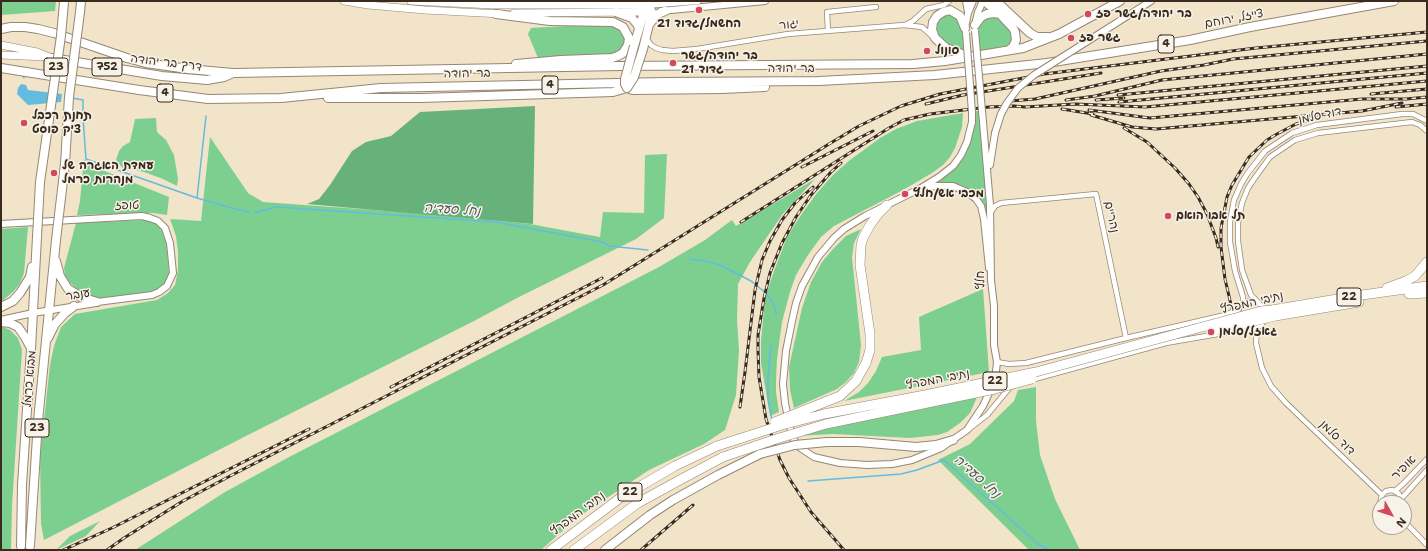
<!DOCTYPE html>
<html>
<head>
<meta charset="utf-8">
<style>
  body { margin:0 }
  #map { position:relative; width:1428px; height:551px; overflow:hidden; background:#f1e4c9; font-family:"Shantell Sans",sans-serif }
  canvas { display:block }
  .frame { position:absolute; inset:0; border:2px solid #3b2a1e; pointer-events:none }
  .north { position:absolute; left:1372px; top:495px; width:40px; height:40px; box-sizing:border-box; background:#f7f3e8; border:1px solid #aca397; border-radius:50%; rotate:129deg; font-size:11px; font-weight:700; line-height:16px; text-align:center; color:#3b2a1e }
  .north::after { content:''; display:block; margin:auto; width:14px; height:18px; background:#d1495b; clip-path:polygon(50% 0,100% 100%,50% 72%,0 100%) }
</style>
</head>
<body>
<div id="map">
<canvas width="1428" height="551"></canvas>
<div class="frame"></div>
<div class="north">N</div>
</div>
<script>
const c = document.querySelector('canvas').getContext('2d');
c.lineJoin = 'round';
function fill(path, color) { c.fillStyle = color; c.fill(path, 'evenodd'); }
const shape = rows => new Path2D(rows.map(r => 'M' + r).join(''));
function stroke(path, color, width, dash) { c.strokeStyle = color; c.lineWidth = width; c.lineCap = dash ? 'butt' : 'round'; c.setLineDash(dash || []); c.stroke(path); }
function drawText(font, color, halo, rows, align = 'center') {
  c.font = font + ' "Shantell Sans","Playpen Sans Hebrew",sans-serif'; c.lineWidth = 3; c.setLineDash([]); c.textBaseline = 'middle'; c.strokeStyle = halo; c.fillStyle = color; for (const [text, x, y, turn = 0] of rows) {
    c.save(); c.translate(x, y); c.rotate((+turn || 0) * Math.PI / 180); c.textAlign = isNaN(turn) ? turn : align; if (halo) c.strokeText(text, 0, 0); c.fillText(text, 0, 0); c.restore();
  }
}
fill(shape([
  [1,1,56,1,55,11,1,15],
  [947,13,957,17,963,28,964,50,957,50,942,43,935,28,937,20],
  [991,15,1001,18,1014,36,1009,48,978,51,977,29,977,25,982,20],
  [603,24,618,26,628,41,618,54,538,58,528,34,531,28],
  [975,111,979,111,990,226,986,226,976,196,966,188,959,186,935,184,935,182,969,143,972,135],
  [963,113,962,127,955,148,950,157,943,165,932,173,903,190,834,226,821,237,808,255,796,275,790,292,782,322,777,359,776,381,776,392,779,412,770,416,761,363,761,341,765,298,774,271,787,237,801,215,817,193,833,175,850,160,880,138,896,129,917,121],
  [156,118,157,132,166,140,174,155,178,179,177,186,163,179,144,172,132,169,125,171,116,160,119,151,123,146,130,142,135,119],
  [210,137,248,193,263,202,430,214,530,224,600,237,603,212,644,213,645,155,667,154,664,218,636,239,517,298,474,321,246,436,44,540,41,524,40,457,50,365,54,346,61,327,75,314,157,300,168,293,175,285,178,270,178,252,176,236,170,219,201,221],
  [84,159,90,165,169,197,167,215,153,213,77,215,80,201],
  [815,179,782,215,750,262,738,284,737,320,739,350,736,395,725,430,704,444,649,470,578,517,541,550,135,550,225,492,291,456,659,267,705,240,732,220,736,226],
  [145,220,153,222,160,227,166,239,169,273,167,280,161,287,154,291,145,293,97,299,80,292,69,282,65,276,64,268,76,223],
  [28,227,24,273,20,283,14,291,1,302,1,229],
  [861,229,854,243,852,257,861,345,859,362,854,373,846,382,837,389,794,408,790,390,789,367,802,308,811,282,822,262,833,249,846,236],
  [983,289,989,372,844,401,859,392,868,383,876,371,882,357,921,350,919,317],
  [1,326,10,330,18,338,22,350,12,506,11,550,1,550],
  [1036,387,1036,421,1040,455,1055,499,1080,550,1029,550,938,460,970,444,1014,401,1018,390],
  [978,395,970,413,960,423,947,432,938,435,910,438,833,434,797,436,837,425],
  [100,521,86,536,56,550,70,536]
]), '#7dcf90');
fill(shape([
  [535,106,533,224,307,204,319,199,330,185,352,151,366,142,391,136,420,112]
]), '#66b27a');
fill(shape([
  [21,84,26,85,28,90,62,94,61,102,28,105,17,94,18,88]
]), '#63bce0');
stroke(shape([
  [23,76,24,78],
  [72,98,83,100,83,118,86,159,197,198,235,209,249,212],
  [197,198,206,116],
  [254,213,276,207,496,222,602,242,609,246,648,250],
  [690,259,710,262,720,265,751,281,766,293,772,301,775,307,776,314],
  [771,343,768,378,768,399,772,420],
  [808,481,901,474,917,470,944,460,1038,544,1049,550]
]), '#63bce0', 1.5);
const minor = shape([
  [907,24,913,21,926,9,944,5,949,1],
  [828,31,827,12,876,7],
  [646,38,651,45,656,48,662,50,673,51,697,49,788,34,904,25,922,27,932,36],
  [991,212,995,206,1001,203,1096,194,1126,338],
  '1237 315a14 14 0 1 1 28 0a14 14 0 1 1-28 0Z',
  [1259,303,1251,295,1242,270,1238,241,1238,223,1242,203,1248,188,1254,179,1270,157,1295,140,1318,133,1412,122,1420,125,1427,131],
  [1243,304,1243,297,1235,271,1230,242,1230,222,1234,200,1241,184,1247,174,1265,151,1292,133,1317,125,1402,114,1413,114,1427,121],
  [1257,329,1256,343,1262,368,1271,386,1286,403,1382,495],
  [997,362,1009,364,1026,363,1126,338,1225,315,1239,309],
  [1031,380,1166,343,1247,329],
  [969,429,987,415,1011,386],
  [1395,491,1404,483,1427,459],
  [1401,499,1427,470],
  [1380,503,1382,495,1386,491,1392,490,1398,493,1400,496,1400,503],
  [1404,521,1427,545]
]);
const tertiary = shape([
  [966,1,968,12],
  [648,5,698,1],
  [661,11,765,1],
  [975,25,978,12,983,1],
  [965,28,968,13,973,1],
  [1091,39,1151,1],
  [972,122,967,142,961,155,953,166,939,177,921,188,865,216,844,229,834,238,818,257,802,286,796,303,792,321,786,351,783,384,785,403,792,437,799,447,814,457,840,463,867,465,892,464,912,460,941,448,967,430,983,406,995,380,997,362,994,345,994,306,991,280,990,205,983,122],
  [990,165,995,133],
  [925,188,936,186,953,186,967,192,976,199,981,206,984,219,989,268],
  [1,224,142,216,150,218,158,221,165,228,170,243,173,273,167,286,159,292,152,295,97,302],
  [1,320,33,313,96,303]
]);
const secondary = shape([
  [344,1,368,5,425,10,501,14],
  [411,1,493,5,648,5],
  [514,13,644,12]
]);
const primary = shape([
  [1,45,37,52,52,58],
  [1,55,46,57]
]);
const trunk = shape([
  [984,1,1000,14,1013,28,1015,32,1016,40,1013,47,1009,50],
  [996,1,1030,33,1037,37,1048,37],
  [80,12,81,1],
  [616,12,632,18,637,24,639,28],
  [496,14,550,21,613,22,623,27,629,38,628,45,623,53,618,56,612,58,561,60,516,64],
  [651,22,658,14,665,11],
  [975,25,981,17,987,14,994,13,1000,14],
  [965,28,960,16,950,10,943,12,937,16,933,22,932,30,935,38,946,48,967,56],
  [1,29,11,27,25,27,38,29,54,33,127,58,146,63,188,69,233,73,620,66,913,64,945,61,1023,48,1059,34,1120,1],
  [634,46,644,12,648,5,652,12,643,49],
  [52,58,162,76,207,80,224,77,231,74],
  [1,68,139,90,208,99,281,98,381,88,665,82,819,81,935,75,1047,63,1190,40,1250,27,1394,1],
  [328,98,421,98,613,92,627,88,633,90,722,89,765,87],
  [56,261,60,276,68,289,81,297,97,302],
  [1,307,13,301,20,293,30,277,32,267],
  [1,322,10,323,18,327,25,337,31,348],
  [48,338,55,324,65,313,74,306],
  [827,442,859,442,916,447,936,445,953,440],
  [21,546,22,485,31,349,37,237],
  [30,546,38,421,56,240],
  [605,550,650,515,673,500,718,475,760,454]
]);
const motorway = shape([
  [1387,288,1406,281,1415,276,1427,262],
  [1409,294,1427,293],
  [1272,310,1355,296,1427,286],
  [1275,316,1359,302],
  [866,363,870,350,870,334,860,265,861,245,863,238,870,225,878,214,887,205],
  [551,550,620,498,675,466,717,446],
  [574,550,638,503,678,481,723,457]
]);
stroke(minor, '#968774', 6);
stroke(tertiary, '#968774', 8);
stroke(secondary, '#968774', 8);
stroke(primary, '#968774', 8);
stroke(trunk, '#968774', 10);
stroke(motorway, '#968774', 10);
stroke(minor, '#fff', 4.5);
stroke(tertiary, '#fff', 6);
stroke(secondary, '#fff', 7);
stroke(primary, '#fff', 7);
stroke(trunk, '#fff', 8);
stroke(motorway, '#fff', 9);
const rail = shape([
  [1371,94,1427,89],
  [1118,95,1427,66],
  [1066,100,1095,96,1162,80,1427,54],
  [1096,100,1124,98],
  [1010,101,1035,99,1161,71,1204,65,1233,59,1427,41],
  [1119,102,1427,73],
  [926,104,963,95,1101,73],
  [1396,107,1427,104],
  [1062,109,1093,114],
  [1089,110,1150,118,1362,99,1406,99,1427,97],
  [1091,115,1132,127,1156,129,1362,111,1402,103],
  [1124,128,1147,142,1175,168,1189,184,1198,197,1207,214,1216,238,1218,247],
  [841,163,831,172,811,195,796,217,782,243,770,273,764,298,758,335,758,350,759,377,766,419,780,460,789,478,811,512,844,550],
  [802,167,873,131],
  [741,222,889,128,904,120,930,114,989,107,1014,106,1025,107,1075,104,1145,107,1427,81],
  [1232,309,1225,279,1221,247,1221,228,1227,197,1232,185,1249,157,1267,140,1277,134,1296,124,1315,118],
  [391,387,602,278],
  [740,407,745,372,755,290,762,260,770,241,782,220,795,203,813,187],
  [63,550,112,528,309,429],
  [107,550,124,538,183,501,232,475,603,285,829,144,859,126,901,106,940,94,1044,74,1256,48,1427,32],
  [641,550,693,505]
]);
stroke(rail, '#3b2a1e', 3);
stroke(rail, '#f7f3e8', 1.5, [4.5]);
const tertiaryBridge = shape([
  [975,31,983,122],
  [966,33,972,112,972,122],
  [995,133,1001,114,1007,103,1018,88,1034,75,1091,39]
]);
const trunkBridge = shape([
  [634,46,625,79,625,84,627,88,634,77,643,49],
  [37,237,40,182,61,36,64,2],
  [56,240,65,164,69,97,80,12],
  [760,454,795,445,827,442]
]);
const motorwayBridge = shape([
  [1216,330,1275,316],
  [775,422,840,396,856,381,866,363],
  [717,446,782,425,824,414,925,395,1036,372,1261,311,1272,310],
  [723,457,776,439,826,424,995,389,1032,379]
]);
stroke(tertiaryBridge, '#968774', 8, []);
stroke(trunkBridge, '#968774', 10, []);
stroke(motorwayBridge, '#968774', 10, []);
stroke(tertiaryBridge, '#fff', 6);
stroke(trunkBridge, '#fff', 8);
stroke(motorwayBridge, '#fff', 9);
for (const [x, y, r, color] of [
  [699,10,4,"#d1495b"],
  [1088,14,4,"#d1495b"],
  [1071,38,4,"#d1495b"],
  [927,51,4,"#d1495b"],
  [673,63,4,"#d1495b"],
  [24,123,4,"#d1495b"],
  [54,173,4,"#d1495b"],
  [905,194,4,"#d1495b"],
  [1168,216,4,"#d1495b"],
  [1211,332,4,"#d1495b"]
]) { const dot = new Path2D(); dot.arc(x, y, r, 0, 2 * Math.PI); c.fillStyle = color; c.fill(dot); stroke(dot, '#f7f3e8', 1.5); }
for (const [x, y, w] of [
  [1166,44,16],
  [56,67,24],
  [107,67,30],
  [550,85,16],
  [165,93,16],
  [1349,297,24],
  [995,381,24],
  [37,428,24],
  [630,492,24]
]) { const box = new Path2D(); box.roundRect(x - w / 2, y - 9, w, 18, 3); c.fillStyle = '#f7f3e8'; c.fill(box); stroke(box, '#3b2a1e', 1); }
drawText('bold 11px', '#3b2a1e', null, [
  ["4",1166,44],
  ["23",56,67],
  ["752",107,67],
  ["4",550,85],
  ["4",165,93],
  ["22",1349,297],
  ["22",995,381],
  ["23",37,428],
  ["22",630,492]
]);
drawText('bold 12px', '#3b2a1e', '#f7f3e8', [
  ["בר יהודה/גשר פז",1096,14],
  ["החשמל/גדוד 21",699,24,"center"],
  ["גשר פז",1079,38],
  ["סונול",935,51],
  ["בר יהודה/גשר",681,56],
  ["גדוד 21",681,70],
  ["תחנת רכבל",32,116],
  ["צ'ק פוסט",32,130],
  ["עמדת האגרה של",62,166],
  ["מנהרות כרמל",62,180],
  ["מכבי אש/חלץ",913,194],
  ["תל אבו הואם",1176,216],
  ["גאזל/סלמן",1219,332]
], 'left');
drawText('12px', '#3b2a1e', '#f7f3e8', [
  ["צייזל, ירוחם",1234,19,-11],
  ["יגור",789,25,-7],
  ["דרך בר יהודה",166,63,7],
  ["בר יהודה",791,69],
  ["בר יהודה",467,74,-1],
  ["דוד סלמן",1320,116,-12],
  ["טופז",127,206,-2],
  ["נהריים",1111,217,78],
  ["חלץ",981,280,-91],
  ["ענבר",78,295,-10],
  ["נתיבי המפרץ",1252,303,-13],
  ["מבוא כרמל",30,379,-85],
  ["נתיבי המפרץ",938,380,-11],
  ["דוד סלמן",1337,438,44],
  ["אופיר",1404,468,-45],
  ["נתיבי המפרץ",578,514,-37]
]);
drawText('italic 13px', '#475658', '#f7f3e8', [
  ["נחל סעדיה",452,210,4],
  ["נחל סעדיה",977,477,42]
]);
</script>
</body>
</html>
